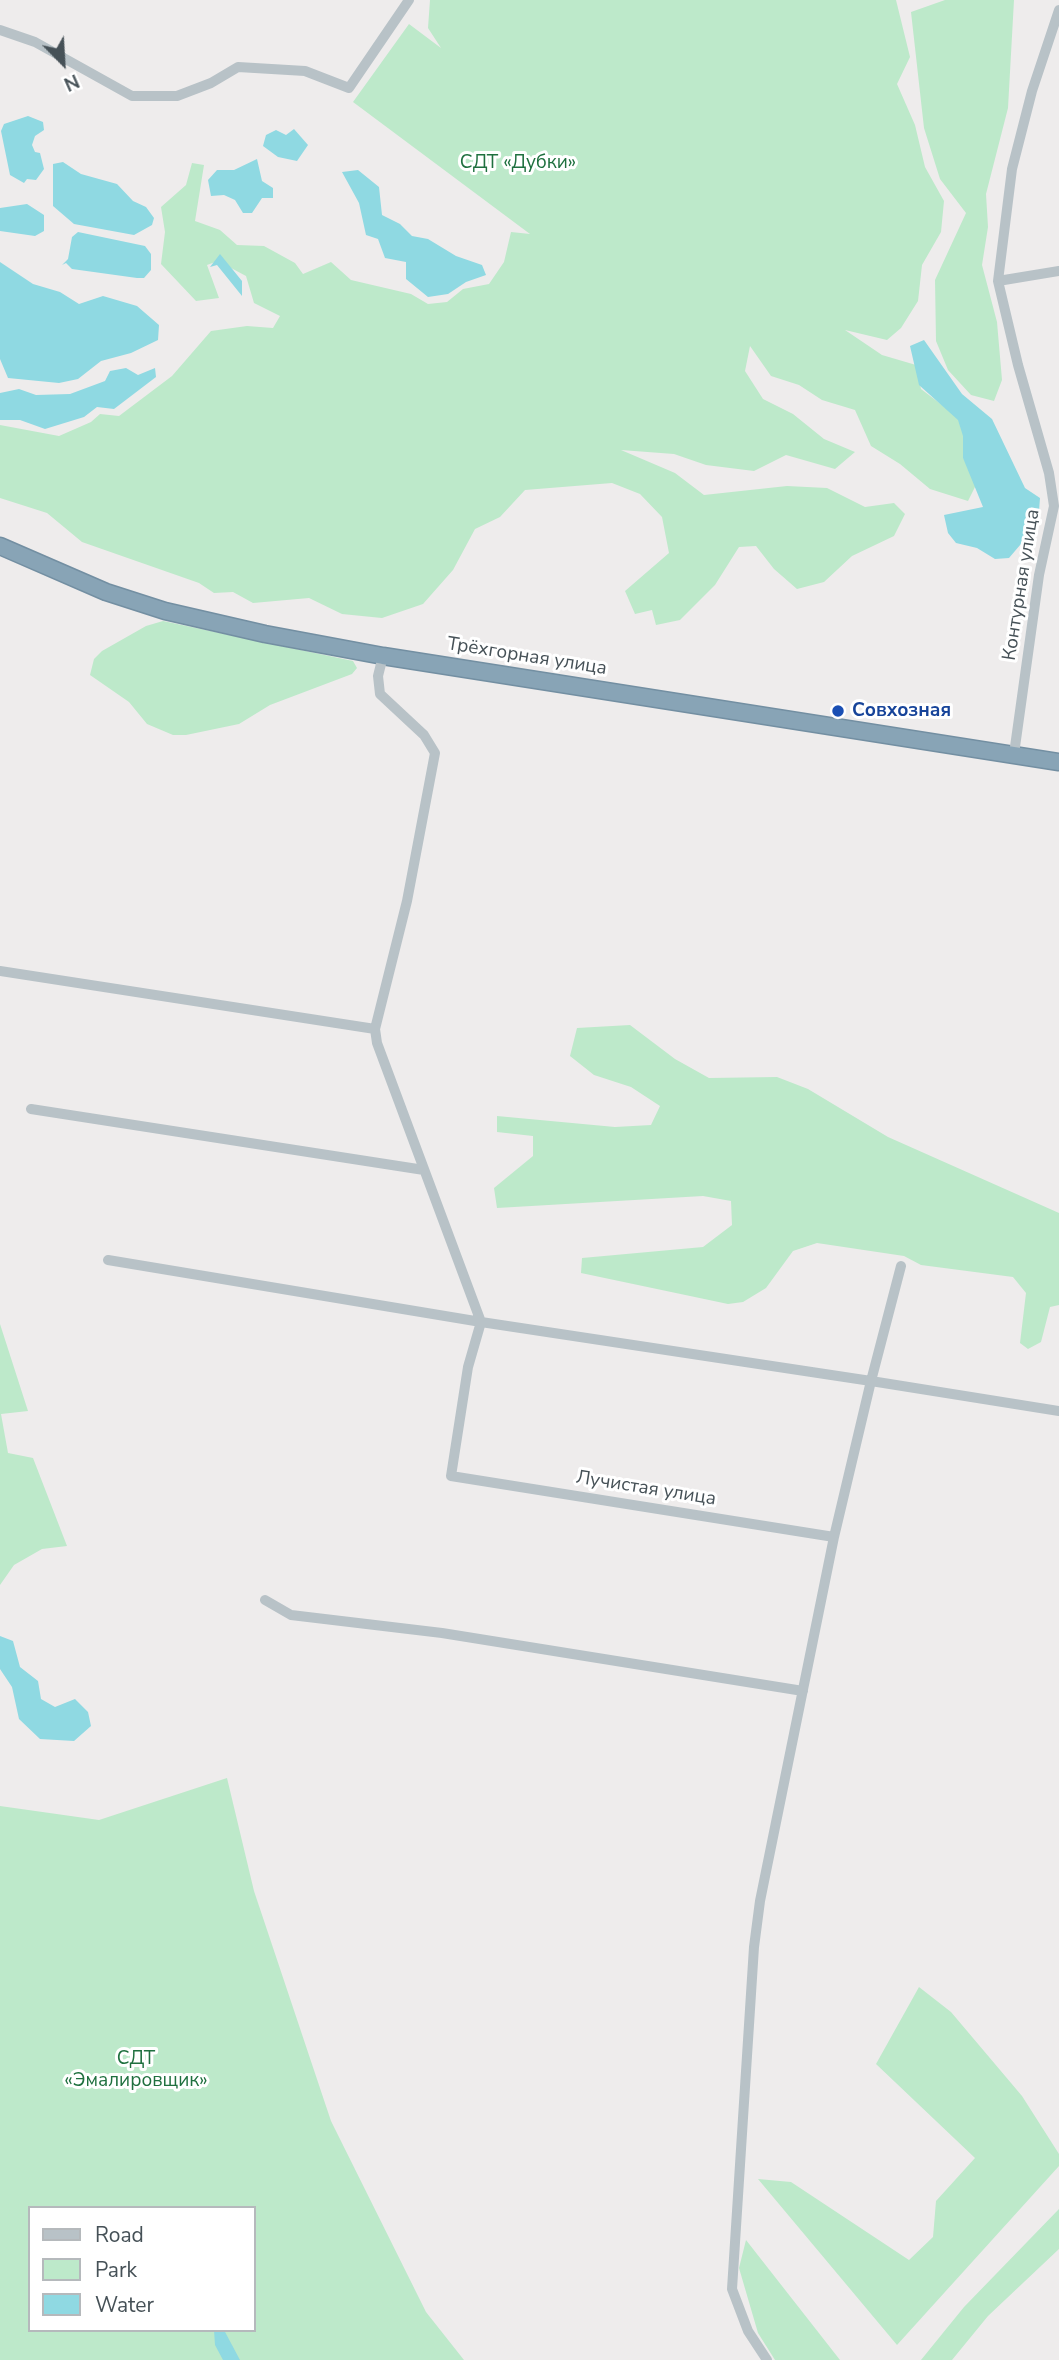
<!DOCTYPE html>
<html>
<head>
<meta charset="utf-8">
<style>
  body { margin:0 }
  #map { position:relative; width:1059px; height:2360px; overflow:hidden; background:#eeecec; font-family:"Nunito Sans",sans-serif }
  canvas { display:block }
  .legend { position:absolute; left:28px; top:2206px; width:228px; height:126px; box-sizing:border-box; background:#fff; border:2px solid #b5b9bc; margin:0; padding:9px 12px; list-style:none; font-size:21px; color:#465157 }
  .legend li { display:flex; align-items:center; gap:14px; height:35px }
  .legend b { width:35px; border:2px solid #b5b9bc }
  .north { position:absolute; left:28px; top:28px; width:70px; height:70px; -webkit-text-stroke:5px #fff; paint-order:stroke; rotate:156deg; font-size:19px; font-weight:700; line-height:28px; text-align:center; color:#465157 }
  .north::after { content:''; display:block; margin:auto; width:24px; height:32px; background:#465157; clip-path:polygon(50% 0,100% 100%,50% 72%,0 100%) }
</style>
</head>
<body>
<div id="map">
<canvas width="1059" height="2360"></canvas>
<ul class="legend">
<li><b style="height:9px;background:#b8c2c7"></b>Road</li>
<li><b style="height:19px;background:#bde9ca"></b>Park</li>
<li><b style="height:19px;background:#8fd9e2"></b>Water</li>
</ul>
<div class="north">N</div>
</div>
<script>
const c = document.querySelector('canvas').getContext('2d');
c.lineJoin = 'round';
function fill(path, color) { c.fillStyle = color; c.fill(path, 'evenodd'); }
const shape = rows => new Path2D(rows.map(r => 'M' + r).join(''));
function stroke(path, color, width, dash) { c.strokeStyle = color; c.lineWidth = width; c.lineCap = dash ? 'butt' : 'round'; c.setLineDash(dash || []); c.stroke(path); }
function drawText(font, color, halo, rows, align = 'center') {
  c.font = font + ' "Nunito Sans",sans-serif'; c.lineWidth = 6; c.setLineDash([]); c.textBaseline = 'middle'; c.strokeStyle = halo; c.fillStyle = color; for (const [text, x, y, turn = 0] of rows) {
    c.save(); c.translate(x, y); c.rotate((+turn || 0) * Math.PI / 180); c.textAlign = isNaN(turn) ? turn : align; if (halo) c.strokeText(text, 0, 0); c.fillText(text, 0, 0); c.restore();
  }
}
fill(shape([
  [430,0,896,0,910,57,897,84,915,125,925,167,944,201,941,232,922,265,918,301,901,328,887,340,845,330,882,355,916,365,921,389,963,421,963,457,976,485,968,501,930,489,900,464,871,446,855,410,822,400,799,385,771,376,750,346,745,371,763,399,793,414,824,439,855,452,835,469,786,455,754,471,706,465,674,454,621,450,675,473,704,495,787,486,827,488,865,507,894,503,905,514,894,536,852,556,824,582,797,589,774,569,756,546,739,547,715,585,680,620,656,625,652,610,635,614,625,591,669,553,662,517,640,494,612,483,525,490,500,517,475,529,453,570,423,604,382,618,342,614,309,598,253,603,233,592,214,593,199,583,82,542,47,513,0,498,0,425,59,436,91,422,100,414,119,416,172,376,211,331,247,326,273,328,280,316,254,303,246,276,218,261,207,265,219,298,196,301,161,264,165,232,161,207,186,185,192,163,204,165,195,221,220,230,237,245,264,246,295,263,303,274,331,262,351,280,411,294,428,304,447,302,463,289,489,284,504,262,511,232,530,234,353,102,409,24,441,48,428,28],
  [945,0,1014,0,1008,108,986,194,988,227,982,265,997,322,1002,380,994,401,971,395,948,370,936,341,935,280,966,213,940,179,924,128,911,12],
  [163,621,353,661,357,668,352,674,270,705,239,724,186,735,173,735,147,724,129,702,90,675,94,659,102,651,146,626],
  [630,1025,675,1059,709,1078,777,1077,808,1089,888,1137,1059,1213,1059,1305,1050,1307,1041,1342,1028,1349,1020,1343,1026,1293,1013,1277,921,1265,904,1256,817,1243,793,1251,766,1288,743,1302,728,1304,581,1273,582,1258,703,1247,732,1225,731,1201,703,1196,497,1208,494,1188,533,1156,533,1136,497,1132,497,1116,615,1127,651,1125,660,1106,631,1087,594,1075,570,1056,577,1028],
  [0,1324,28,1411,1,1414,8,1453,33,1458,67,1546,42,1549,14,1565,0,1585],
  [227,1778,254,1891,331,2121,426,2312,464,2360,0,2360,0,1806,99,1820],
  [30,2208,254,2208,254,2330,30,2330],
  [919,1987,951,2012,1022,2096,1059,2154,1059,2166,897,2345,758,2179,791,2182,909,2260,933,2237,936,2201,975,2158,876,2064],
  [1059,2209,1059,2249,988,2316,952,2360,921,2360,964,2307],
  [746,2240,840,2360,775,2360,758,2333,739,2268]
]), '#bde9ca');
fill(shape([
  [28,116,43,122,44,130,35,136,32,145,35,152,40,153,44,169,36,180,27,179,24,183,10,175,1,131,4,124],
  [294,129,308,145,297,161,278,157,263,146,266,135,276,130,286,135],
  [257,159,262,181,273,188,273,198,262,198,252,213,243,213,235,200,224,195,211,196,208,180,217,170,234,170],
  [63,162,81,174,117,184,133,201,146,207,154,218,152,225,134,235,74,224,53,206,53,164],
  [358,170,379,187,382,215,400,224,412,236,428,239,456,256,482,265,486,275,466,282,448,294,428,297,406,279,406,262,385,258,378,239,366,235,359,203,342,172],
  [27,204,44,215,44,231,35,236,0,231,0,208],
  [78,232,145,246,151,254,151,270,144,278,137,278,72,269,66,263,62,265,68,259,72,237],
  [220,254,242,281,242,296,217,265,210,267],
  [0,262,33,284,60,292,79,304,103,296,137,306,159,325,158,340,131,353,101,361,78,379,59,383,8,378,0,359],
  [924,340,962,394,992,419,1025,488,1040,498,1038,524,1009,558,995,559,977,548,956,543,948,533,944,515,983,507,963,458,963,436,958,420,919,385,910,346],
  [126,368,138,375,155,368,156,377,114,409,97,407,84,417,45,429,20,420,0,420,0,393,19,389,36,395,70,394,105,381,110,371],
  [0,1636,13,1641,20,1667,38,1681,41,1699,55,1707,75,1699,88,1712,91,1726,74,1741,40,1739,19,1719,12,1687,0,1669],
  [214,2330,224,2330,240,2360,223,2360,215,2345]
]), '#8fd9e2');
const highway = shape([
  [0,546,106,592,165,611,265,634,383,656,1059,762]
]);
stroke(highway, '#738fa2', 19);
stroke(shape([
  [0,30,35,42,132,96,177,96,211,83,238,67,305,71,349,88,409,0],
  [998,281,1059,271],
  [383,656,378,676,380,694,424,735,435,753,407,901,375,1029,377,1043,481,1322,468,1367,451,1476,834,1537],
  [1014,754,1039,575,1054,506,1049,473,1018,365,998,281,1012,169,1032,91,1059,10],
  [0,971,375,1029],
  [31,1109,424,1170],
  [108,1260,481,1322,871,1381,834,1537,760,1901,754,1947,732,2289,748,2331,767,2360],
  [901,1266,871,1381,1059,1411],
  [265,1600,291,1615,442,1633,803,1691]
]), '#b8c2c7', 10);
stroke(highway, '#88a4b6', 16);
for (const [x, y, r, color] of [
  [838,711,7,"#1a4fb4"]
]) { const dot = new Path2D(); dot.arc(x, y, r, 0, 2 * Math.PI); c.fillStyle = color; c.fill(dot); stroke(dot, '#fff', 2.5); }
drawText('19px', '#1f703f', '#fff', [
  ["СДТ «Дубки»",518,163],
  ["СДТ",136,2059],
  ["«Эмалировщик»",136,2081]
]);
drawText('19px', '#465157', '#fff', [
  ["Контурная улица",1022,585,-81],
  ["Трёхгорная улица",527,657,9],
  ["Лучистая улица",646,1489,9]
]);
drawText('bold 19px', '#164399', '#fff', [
  ["Совхозная",852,711]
], 'left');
</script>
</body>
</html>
